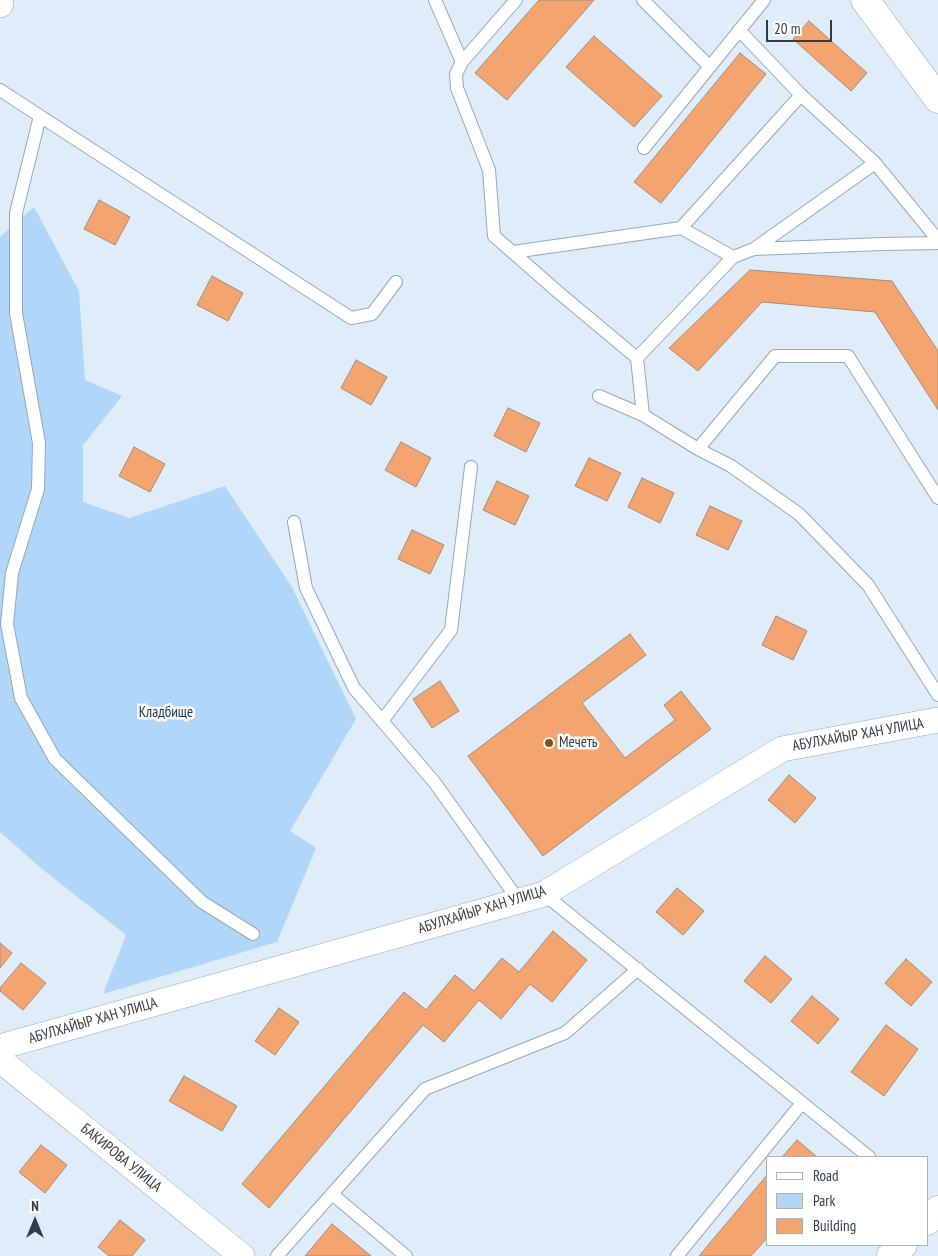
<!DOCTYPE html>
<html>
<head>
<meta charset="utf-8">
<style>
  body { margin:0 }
  #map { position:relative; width:938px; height:1256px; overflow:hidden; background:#dfedfa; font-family:"PT Sans Narrow",sans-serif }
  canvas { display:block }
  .legend { position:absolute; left:766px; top:1156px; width:162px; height:90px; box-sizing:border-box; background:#fff; border:1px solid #adb1b5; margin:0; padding:6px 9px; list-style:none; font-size:15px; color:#333d45 }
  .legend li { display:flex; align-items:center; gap:10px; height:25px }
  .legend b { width:25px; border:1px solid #adb1b5 }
  .north { position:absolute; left:10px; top:1196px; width:50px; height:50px; -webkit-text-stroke:4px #fff; paint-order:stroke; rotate:0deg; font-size:14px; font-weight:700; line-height:20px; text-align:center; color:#333d45 }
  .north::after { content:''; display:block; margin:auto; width:18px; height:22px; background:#333d45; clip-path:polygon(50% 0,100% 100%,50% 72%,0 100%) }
  .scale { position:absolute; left:766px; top:20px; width:66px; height:22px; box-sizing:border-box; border:2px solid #333d45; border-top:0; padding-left:6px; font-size:15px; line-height:18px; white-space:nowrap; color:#333d45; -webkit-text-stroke:4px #fff; paint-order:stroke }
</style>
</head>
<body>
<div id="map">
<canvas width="938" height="1256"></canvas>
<ul class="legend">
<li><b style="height:6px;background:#fff"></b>Road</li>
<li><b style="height:14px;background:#b0d7f9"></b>Park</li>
<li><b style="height:14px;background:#f3a46f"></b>Building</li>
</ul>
<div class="north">N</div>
<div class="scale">20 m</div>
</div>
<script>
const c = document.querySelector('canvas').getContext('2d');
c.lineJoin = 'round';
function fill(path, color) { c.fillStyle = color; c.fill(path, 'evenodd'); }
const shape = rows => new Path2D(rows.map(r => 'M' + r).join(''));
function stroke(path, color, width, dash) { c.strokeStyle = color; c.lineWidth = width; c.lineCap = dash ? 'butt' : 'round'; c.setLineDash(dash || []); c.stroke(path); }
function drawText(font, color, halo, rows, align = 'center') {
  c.font = font + ' "PT Sans Narrow",sans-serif'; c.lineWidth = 5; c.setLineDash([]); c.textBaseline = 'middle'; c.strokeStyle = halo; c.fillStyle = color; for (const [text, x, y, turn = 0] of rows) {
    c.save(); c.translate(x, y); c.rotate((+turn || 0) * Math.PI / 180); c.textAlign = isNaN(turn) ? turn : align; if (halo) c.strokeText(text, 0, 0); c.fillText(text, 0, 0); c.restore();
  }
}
fill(shape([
  [34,207,79,291,85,380,122,396,83,445,83,502,129,518,225,486,292,587,356,719,290,831,316,848,277,942,103,994,126,935,42,869,0,832,0,237]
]), '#b0d7f9');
const building = shape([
  [539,0,594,0,507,100,475,73,539,0],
  [809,21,867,73,851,91,793,39,809,21],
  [594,36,662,96,634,127,566,67,594,36],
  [740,53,766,74,661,203,634,182,740,53],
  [99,200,130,217,115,245,84,229,99,200],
  [750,270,892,281,938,351,938,410,875,312,762,302,698,371,669,348,750,270],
  [212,276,243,293,228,321,197,305,212,276],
  [356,360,387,377,371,405,341,388,356,360],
  [508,408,540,423,526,452,494,436,508,408],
  [401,442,431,458,416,487,385,470,401,442],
  [134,447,165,464,150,492,119,476,134,447],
  [589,458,621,473,607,501,575,486,589,458],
  [642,478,674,493,660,523,628,507,642,478],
  [497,481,529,496,515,525,483,510,497,481],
  [710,506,742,521,728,550,696,535,710,506],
  [412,530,444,545,430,574,398,559,412,530],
  [776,616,807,631,793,660,762,645,776,616],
  [630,634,646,655,582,703,625,758,675,720,664,705,681,691,711,729,543,856,468,756,630,634],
  [440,681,459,711,432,728,413,699,440,681],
  [789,775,816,798,795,823,768,800,789,775],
  [677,888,704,911,683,935,656,912,677,888],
  [553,931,587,960,552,1002,530,984,501,1019,479,1000,444,1042,423,1025,269,1208,242,1184,404,992,426,1010,455,975,474,991,502,958,519,972,553,931],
  [0,943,12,953,0,968,0,943],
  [765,956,792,979,771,1003,744,981,765,956],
  [906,959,932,982,911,1006,885,983,906,959],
  [21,963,46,983,23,1010,0,991,0,988,21,963],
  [812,996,839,1019,818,1044,791,1021,812,996],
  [279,1008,299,1022,275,1055,255,1041,279,1008],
  [886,1025,918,1049,884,1096,851,1072,886,1025],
  [184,1076,237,1106,222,1131,169,1101,184,1076],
  [797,1140,817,1157,782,1157,797,1140],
  [41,1145,67,1165,45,1193,19,1172,41,1145],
  [767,1175,767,1238,751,1256,699,1256,767,1175],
  [120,1220,145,1240,132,1256,109,1256,98,1247,120,1220],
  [332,1224,371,1256,305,1256,332,1224]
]);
fill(building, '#f3a46f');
stroke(building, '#a48b7b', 1);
const lane = shape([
  [435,0,462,62],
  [516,0,462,62,456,74,457,88,489,170,494,236,558,292,637,358],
  [643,0,709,66],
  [739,30,801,95,875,163,938,240],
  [0,90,351,318,372,314,396,282],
  [40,116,16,213,16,313,39,443,38,489,12,573,7,624,21,698,55,759,202,902,253,934],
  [644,148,764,0],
  [681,228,801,95],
  [938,243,882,244,754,249,733,257,637,358,643,415,698,449,731,466,799,514,868,585,938,695],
  [754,249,875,163],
  [513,252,681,228,733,257],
  [599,396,643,415],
  [698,449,775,356,848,356,938,498],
  [294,522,306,588,354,688,435,783,519,901],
  [382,721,451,630,471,467],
  [544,894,869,1157],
  [332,1194,406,1256],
  [277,1256,425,1089,565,1033,638,969],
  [677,1256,802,1103]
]);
const street = shape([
  [0,5,1,3],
  [0,1047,544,894,782,749,938,720],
  [0,1060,242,1256]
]);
const secondary = shape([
  [865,0,938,99],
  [927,1221,938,1210],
  [891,1256,903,1245]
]);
stroke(lane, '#91a8bc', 14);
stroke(street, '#91a8bc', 26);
stroke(secondary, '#91a8bc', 29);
stroke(lane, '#fff', 12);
stroke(street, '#fff', 25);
stroke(secondary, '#fff', 28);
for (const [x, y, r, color] of [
  [549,743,5,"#8f4d1b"]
]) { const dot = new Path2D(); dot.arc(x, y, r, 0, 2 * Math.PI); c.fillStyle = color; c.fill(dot); stroke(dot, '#fff', 2); }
drawText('15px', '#15344d', '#fff', [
  ["Кладбище",166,713]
]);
drawText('15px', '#333d45', '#fff', [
  ["АБУЛХАЙЫР ХАН УЛИЦА",858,735,-10],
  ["АБУЛХАЙЫР ХАН УЛИЦА",482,910,-17],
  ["АБУЛХАЙЫР ХАН УЛИЦА",93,1021,-16],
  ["БАКИРОВА УЛИЦА",121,1158,39]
]);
drawText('15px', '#333d45', '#fff', [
  ["Мечеть",559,743]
], 'left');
</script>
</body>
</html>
